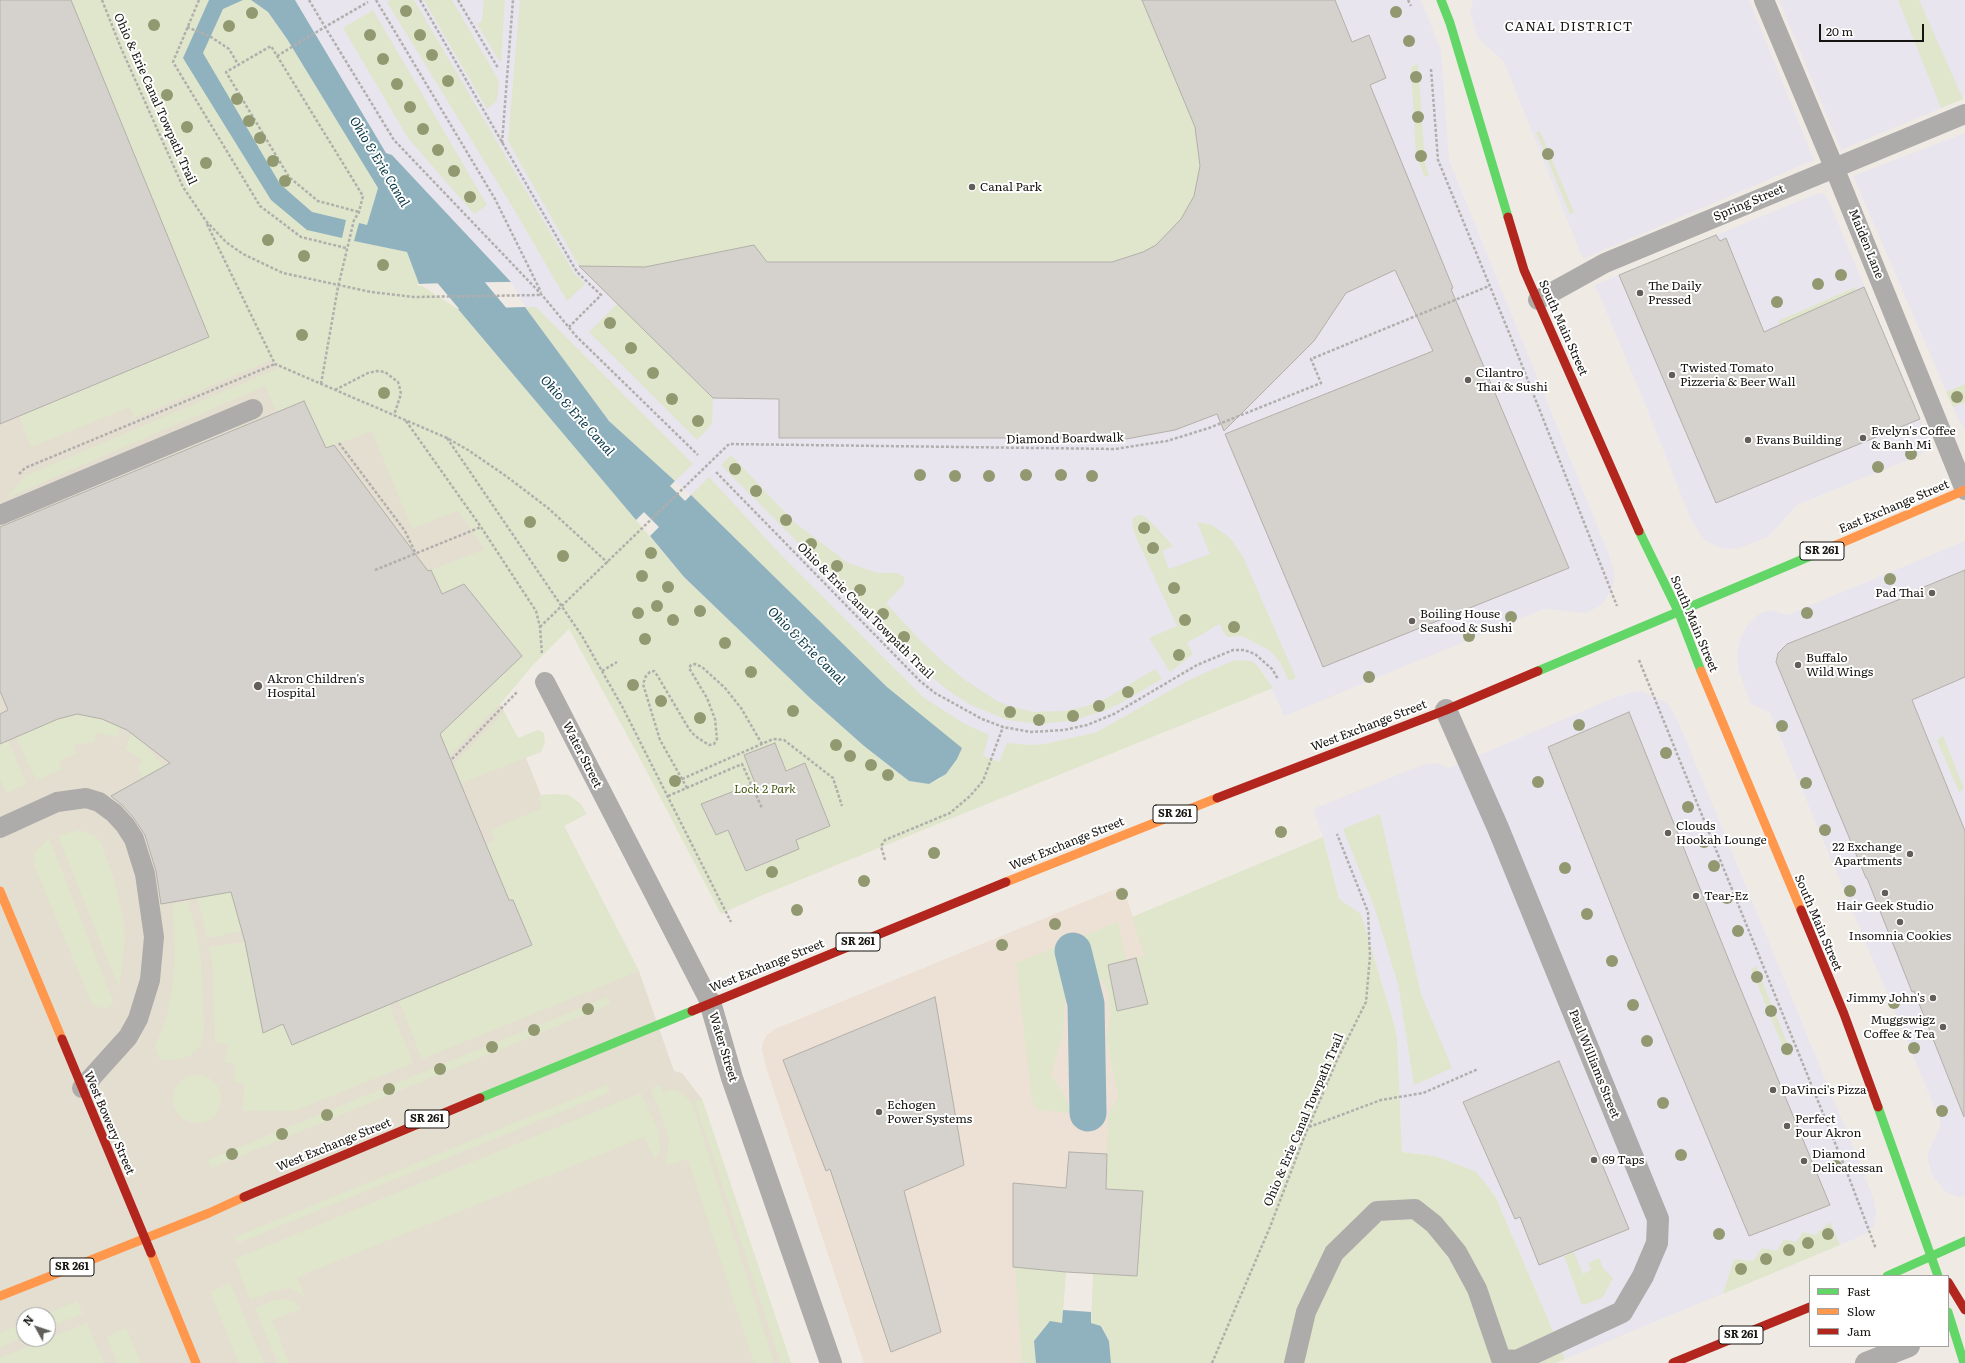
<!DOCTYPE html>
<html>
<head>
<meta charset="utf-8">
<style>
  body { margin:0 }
  #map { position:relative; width:1965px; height:1363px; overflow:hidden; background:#efebe4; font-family:Literata,serif }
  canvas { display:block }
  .legend { position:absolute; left:1809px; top:1275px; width:140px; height:72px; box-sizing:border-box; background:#fff; border:1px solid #a2a19f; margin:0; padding:5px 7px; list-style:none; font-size:12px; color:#161410 }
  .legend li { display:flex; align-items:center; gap:8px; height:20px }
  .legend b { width:20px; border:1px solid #a2a19f }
  .north { position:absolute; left:16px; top:1307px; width:40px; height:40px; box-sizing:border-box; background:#fff; border:1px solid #a2a19f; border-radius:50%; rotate:310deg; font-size:11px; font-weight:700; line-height:16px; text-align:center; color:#161410 }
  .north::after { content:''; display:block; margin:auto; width:14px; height:18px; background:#625f5a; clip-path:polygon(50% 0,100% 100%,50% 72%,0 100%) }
  .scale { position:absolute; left:1819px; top:24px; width:105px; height:18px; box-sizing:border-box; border:2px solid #161410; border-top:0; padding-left:5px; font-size:12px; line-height:14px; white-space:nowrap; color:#161410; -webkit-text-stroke:3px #fff; paint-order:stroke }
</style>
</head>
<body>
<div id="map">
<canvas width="1965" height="1363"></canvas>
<ul class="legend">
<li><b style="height:5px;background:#63d668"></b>Fast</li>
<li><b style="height:5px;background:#ff974d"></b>Slow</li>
<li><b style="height:5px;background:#b3261e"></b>Jam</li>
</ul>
<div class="north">N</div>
<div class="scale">20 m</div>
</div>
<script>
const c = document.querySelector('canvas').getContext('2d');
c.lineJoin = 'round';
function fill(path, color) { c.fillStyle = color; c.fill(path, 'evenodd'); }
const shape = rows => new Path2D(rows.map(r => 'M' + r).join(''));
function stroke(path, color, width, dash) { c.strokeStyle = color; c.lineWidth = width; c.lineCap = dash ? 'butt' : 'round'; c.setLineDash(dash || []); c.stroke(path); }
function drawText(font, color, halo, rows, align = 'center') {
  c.font = font + ' Literata,serif'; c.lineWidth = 4; c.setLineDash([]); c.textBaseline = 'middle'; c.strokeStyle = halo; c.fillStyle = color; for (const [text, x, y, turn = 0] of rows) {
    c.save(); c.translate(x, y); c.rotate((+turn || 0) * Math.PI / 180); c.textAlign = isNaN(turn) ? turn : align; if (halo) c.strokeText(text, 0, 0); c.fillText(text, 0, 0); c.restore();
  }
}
fill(shape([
  [295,0,1421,0,1441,50,1449,160,1608,552,1615,575,1613,586,1604,602,1598,607,1585,613,1544,609,1284,716,1267,678,1257,665,1250,661,1122,719,1097,732,1045,744,1031,745,1007,743,999,762,982,756,710,514,649,457,525,307,511,282,392,155,386,153],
  [1473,0,1749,0,1814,160,1583,259,1504,62,1477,37,1470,12],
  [1779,0,1965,0,1965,98,1841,150],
  [1965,133,1965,431,1958,419,1853,176],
  [1823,193,1828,199,1930,443,1929,447,1920,455,1797,505,1768,537,1736,549,1721,548,1708,542,1702,537,1691,520,1643,399,1595,285,1816,194],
  [1965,541,1965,1197,1956,1196,1946,1192,1933,1177,1928,1161,1928,1154,1941,1123,1770,713,1751,704,1738,669,1737,654,1741,637,1746,627,1759,614,1771,610,1787,615],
  [1641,691,1664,701,1670,706,1679,723,1851,1142,1874,1200,1876,1212,1874,1226,1864,1235,1565,1359,1496,1198,1486,1184,1434,1156,1402,1152,1397,1038,1394,1024,1361,914,1339,899,1323,837,1313,809,1425,764,1436,763,1449,768,1606,701,1631,692]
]), '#e8e5ee');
fill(shape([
  [1123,886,1181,1066,1107,1154,1106,1189,1143,1191,1137,1276,1066,1272,1062,1323,1034,1341,1036,1363,864,1363,766,1067,762,1050,763,1042,767,1035,775,1029]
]), '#ede0d5');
fill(shape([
  [0,0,271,360,285,374,400,425,485,549,531,667,500,704,518,738,541,795,568,795,581,804,586,814,564,826,639,971,674,1071,682,1073,702,1099,791,1363,0,1363],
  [24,1315,48,1315,48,1339,24,1339]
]), '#e4ded0');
fill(shape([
  [71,0,251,0,268,12,292,47,378,188,367,225,354,241,407,252,419,284,458,309,684,577,810,698,864,746,909,781,929,784,940,779,957,759,961,748,942,734,887,687,691,495,709,477,779,553,924,698,965,724,989,735,983,756,999,762,1007,743,1031,745,1045,744,1097,732,1187,681,1235,660,1251,661,1257,665,1273,688,758,897,721,914,637,753,569,629,531,667,500,704,450,755,447,749,436,754,424,729,461,714,522,655,464,585,442,594,431,570,485,549,458,510,412,529,372,431,326,448,304,402,277,412,265,386,6,498,25,476,279,368,271,360,134,418,130,407,31,447,19,416,209,337],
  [391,0,414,0,574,273,585,284,567,301,518,216,387,2],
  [424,0,452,0,499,81,497,101,487,109],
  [484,0,505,0,501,63,477,24,482,21],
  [520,0,1335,0,1343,21,1335,25,1343,45,1369,35,1386,78,1370,85,1453,288,1411,305,1395,270,1346,293,1318,336,1275,379,1226,410,1175,430,1126,439,1086,440,1086,438,779,438,779,399,713,398,712,424,697,440,589,332,617,304,579,266,508,141],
  [1898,0,1919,0,1963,99,1941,108],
  [373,10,487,205,474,214,408,138,343,28],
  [1418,64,1425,164,1429,175,1425,177,1416,155,1411,67],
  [1540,131,1574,212,1570,214,1536,132],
  [1858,286,1851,294,1780,325,1778,321],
  [525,307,536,307,693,464,675,481,609,421],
  [1965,384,1965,402,1953,407,1946,392],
  [731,455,794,522,848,563,878,573,897,573,904,577,904,584,886,603,918,638,942,661,965,680,997,701,1009,706,1034,712,1064,711,1087,706,1107,698,1155,669,1162,679,1119,704,1103,711,1075,720,1058,722,1040,724,1007,720,971,705,952,693,934,679,721,465],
  [1138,515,1142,515,1150,521,1173,546,1162,551,1169,569,1210,554,1197,522,1212,525,1230,538,1243,557,1296,678,1289,681,1280,662,1269,650,1242,636,1227,637,1219,624,1187,643,1193,654,1170,672,1149,638,1177,626,1135,535,1132,523,1133,518],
  [504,712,518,738,538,730,544,733,545,743,541,752,461,783,454,764],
  [86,713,120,726,118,737,95,733,94,742,73,745,77,753,59,761,62,769,36,780,16,737,58,719],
  [0,720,26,784,6,793,0,778],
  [132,733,145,744,168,772,147,785,138,768,143,760,125,749],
  [1943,736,1964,789,1959,792,1937,740],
  [554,794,568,795,581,804,586,814,564,826,639,971,422,1059,399,1001,531,945,513,900,509,900,486,845,495,840,491,830,542,808,539,798,541,795],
  [1380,814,1421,994,1452,1068,1414,1085,1398,984,1375,909,1343,829],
  [79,830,95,836,101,843,113,876,123,918,125,939,119,988,58,836],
  [1323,837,1339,899,1361,914,1394,1024,1397,1038,1402,1152,1434,1156,1475,1171,1486,1184,1496,1198,1565,1359,1556,1363,1111,1363,1109,1341,1102,1326,1091,1323,1093,1273,1137,1276,1143,1191,1106,1189,1108,1115,1118,1097,1107,1041,1110,1015,1108,991,1102,980,1094,977,1086,977,1075,981,1070,986,1065,997,1063,1034,1051,1074,1074,1113,1037,1110,1032,1101,1016,963,1118,922,1126,961,1108,965,1117,1011,1147,1004,1136,958,1144,955,1132,917],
  [49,838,113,1002,107,1008,97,1007,93,1005,90,999,34,865,34,853],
  [193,880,230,889,242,931,207,938],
  [188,901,198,938,201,963,204,1032,200,1046,190,1056,177,1060,160,1060,155,1047,167,1015,172,988,175,960,173,904],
  [245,942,263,1033,283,1024,292,1045,389,1005,413,1063,294,1111,243,1111,244,1083,234,1082,235,1064,225,1062,228,1044,215,1043,213,968,209,947],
  [1756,966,1792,1055,1787,1057,1751,969],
  [607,997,611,1004,211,1168,208,1160],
  '173 1099a24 24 0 1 1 48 0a24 24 0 1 1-48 0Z',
  [607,1085,610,1092,238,1243,235,1237],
  [660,1085,663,1092,671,1089,680,1092,692,1103,774,1363,754,1363,688,1159,670,1165,666,1164,669,1141,666,1129,651,1089],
  [641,1093,659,1132,660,1151,655,1159,644,1137,297,1277,305,1298,298,1292,288,1288,272,1291,252,1299,249,1297,235,1259],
  [702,1099,717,1144,791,1363,781,1363,695,1102],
  [1830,1222,1840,1245,1723,1294,1734,1259,1753,1261,1762,1248,1777,1251,1784,1239,1796,1242,1803,1232,1815,1235],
  [1574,1252,1583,1274,1591,1270,1588,1263,1599,1258,1603,1268,1613,1278,1603,1297,1584,1305,1581,1303,1564,1256],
  [1015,1267,1066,1272,1062,1323,1034,1341,1036,1363,1022,1363],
  [230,1283,264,1363,239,1363,210,1292],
  [284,1299,294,1302,301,1309,272,1320,289,1363,278,1363,255,1308,274,1300],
  [77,1301,83,1314,48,1327,48,1315,43,1315],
  [24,1323,24,1337,0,1347,0,1333],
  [87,1323,104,1363,0,1363,0,1358],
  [126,1328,141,1363,118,1363,107,1337]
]), '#e0e6cb');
fill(shape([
  [209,0,243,0,223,9,203,53,280,184,312,212,346,220,342,238,307,230,271,200,183,58],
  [251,0,295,0,386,153,392,155,511,282,419,284,407,252,354,241,359,223,367,225,378,188,287,39,268,12],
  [525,307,609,421,675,481,636,520,458,309],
  [691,495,887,687,962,748,957,759,946,774,929,784,909,781,864,746,810,698,684,577,650,536],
  [1063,1310,1091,1312,1091,1323,1101,1326,1109,1341,1111,1363,1036,1363,1034,1341,1050,1321,1062,1323]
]), '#90b2be');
fill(shape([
  [511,282,512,284,419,286,417,284]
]), '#efebe4');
stroke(shape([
  [428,243,515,347],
  [622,464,708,550],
  [1073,951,1086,1004,1088,1113]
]), '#90b2be', 37);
const building = shape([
  [0,0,71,0,209,337,0,424,0,0],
  [1142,0,1335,0,1352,42,1369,35,1386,78,1370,85,1453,288,1451,289,1569,568,1323,667,1225,434,1433,351,1395,270,1346,293,1314,341,1224,431,1217,414,1175,430,1126,439,1086,440,1086,438,779,438,779,399,713,398,579,266,645,267,754,245,767,262,1112,262,1143,252,1156,245,1181,219,1194,196,1200,166,1195,127,1142,0],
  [1716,235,1720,241,1726,238,1764,332,1864,287,1920,419,1716,503,1619,275,1716,235],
  [304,401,326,448,334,445,428,571,431,570,442,594,464,584,522,656,440,734,509,900,513,900,532,945,292,1045,283,1024,263,1033,245,942,231,892,161,904,156,871,145,835,133,817,122,805,111,796,170,763,127,730,102,719,77,714,58,719,0,744,0,714,8,710,0,691,0,527,304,401],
  [1965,570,1965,677,1912,700,1965,831,1964,1117,1914,991,1912,992,1867,878,1866,878,1776,662,1778,653,1787,644,1908,596,1907,594,1965,570],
  [1629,712,1734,973,1830,1205,1749,1236,1626,942,1548,747,1629,712],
  [775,743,786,771,805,763,830,826,796,840,799,849,746,871,728,830,716,835,701,804,755,783,744,755,775,743],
  [1136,958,1148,1004,1117,1011,1108,965,1136,958],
  [935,997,964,1165,904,1191,941,1332,891,1352,830,1169,826,1171,783,1060,935,997],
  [1559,1061,1629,1229,1539,1265,1520,1217,1515,1219,1463,1102,1559,1061],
  [1069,1152,1107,1154,1106,1189,1143,1191,1137,1276,1066,1272,1013,1267,1013,1183,1066,1188,1069,1152]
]);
fill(building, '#d5d1cc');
stroke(building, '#b3b0aa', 1);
stroke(shape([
  [102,0,121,48,183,187,206,221,226,242,243,254,283,273,371,292,414,297,542,295],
  [199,0,173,62,260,206,301,237,346,248],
  [309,0,325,27,368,2],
  [376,0,495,199,541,292],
  [420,0,577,272,601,295,569,327],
  [458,0,498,68],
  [1408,0,1411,6],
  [187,27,211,37,229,49,239,66],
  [277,56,325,27,394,140,542,295,576,336,698,455],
  [1431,69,1438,160,1510,335,1617,606],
  [502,143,513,0],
  [207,224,275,364,447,438,468,450,506,476,548,508,608,563],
  [321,384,338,287,354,220,359,212,363,196,271,46,226,72,289,177,318,201,359,212],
  [335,390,368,373,377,371,385,372,398,382,400,389,401,394,394,415],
  [406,421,481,527,536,611,540,627,542,655],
  [447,438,582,636,623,708,731,922],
  [339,443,405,531,416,554],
  [716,472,920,681,935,693,982,719,1003,727,1031,732,1064,730,1087,725,1114,714,1197,665,1233,650,1244,650,1255,654,1272,669,1278,679],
  [19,474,25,468,275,364],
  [375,570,481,527],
  [540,627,729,444,1115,449,1167,441,1209,428,1321,383,1311,359,1489,286],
  [1639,660,1848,1175,1876,1249],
  [602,671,617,662],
  [452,759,518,691],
  [682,779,773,739,784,740,833,778,842,806],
  [687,788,660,740,643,684,646,676,650,672,654,671,657,675,689,729,695,736,709,745,714,744,717,739,715,719,707,698,689,668,691,665,695,664,702,667,725,688,741,708,762,744],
  [668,796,742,764,762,808],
  [885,860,881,846,885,840,950,813,970,796,983,781,1003,727],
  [1309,1127,1381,1100,1423,1093,1478,1069],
  [1212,1363,1270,1227,1303,1140,1337,1060,1366,1002,1370,956,1368,912,1337,834]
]), '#b1afad', 2.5, [3, 2]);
stroke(shape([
  [1764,0,1834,167,1965,490],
  [1538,300,1605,263,1965,114],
  [0,515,253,409],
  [545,682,710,1002],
  [0,828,57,802,86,798,99,802,114,813,125,825,134,839,145,874,154,937,150,980,138,1019,128,1037,82,1088],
  [1294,1363,1306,1312,1334,1253,1377,1211,1415,1209,1434,1224,1457,1252,1477,1289,1501,1359,1519,1360]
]), '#aeacaa', 20);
stroke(shape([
  [1446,710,1498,828,1658,1219,1657,1243,1643,1276,1622,1312,1519,1360],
  [710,1002,732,1078,831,1363],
  [1866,1363,1909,1346]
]), '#aeacaa', 22);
stroke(shape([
  [1441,0,1450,23,1508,217],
  [1639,531,1678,611,1701,671],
  [1538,671,1820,552],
  [480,1098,692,1011],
  [1878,1107,1938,1276],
  [1887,1276,1965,1241],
  [1948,1312,1964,1363]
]), '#63d668', 9);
stroke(shape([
  [1820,552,1965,490],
  [1701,671,1801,910],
  [1006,882,1217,798],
  [0,891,62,1039],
  [151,1253,196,1363],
  [0,1296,209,1213,244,1197]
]), '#ff974d', 9);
stroke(shape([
  [1508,217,1524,270,1639,531],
  [1217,798,1446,710,1538,671],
  [1801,910,1844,1014,1878,1107],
  [692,1011,1006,882],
  [62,1039,151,1253],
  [244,1197,480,1098],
  [1948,1282,1965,1310],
  [1673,1363,1810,1307]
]), '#b3261e', 9);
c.fillStyle = '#929970';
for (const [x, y] of [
  [406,11],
  [1396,12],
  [252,13],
  [154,25],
  [229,26],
  [370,35],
  [420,35],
  [1409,41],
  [432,55],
  [383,59],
  [1416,77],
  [448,81],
  [397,84],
  [167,95],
  [237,99],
  [410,107],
  [1418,117],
  [249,121],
  [187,127],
  [423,129],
  [260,138],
  [438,150],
  [1548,154],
  [1421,156],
  [273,161],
  [206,163],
  [454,171],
  [285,181],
  [470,197],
  [268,240],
  [304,256],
  [383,265],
  [1841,275],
  [1818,284],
  [1777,302],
  [610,323],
  [302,335],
  [631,348],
  [653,373],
  [384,393],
  [1957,397],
  [672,399],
  [698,421],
  [1911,454],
  [1878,467],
  [735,469],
  [920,475],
  [1026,475],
  [1061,475],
  [955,476],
  [989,476],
  [1092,476],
  [756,491],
  [786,520],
  [530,522],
  [1144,528],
  [811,544],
  [1153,548],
  [651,553],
  [563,556],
  [837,566],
  [642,576],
  [1890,579],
  [668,587],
  [1174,588],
  [860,590],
  [657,606],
  [700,611],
  [638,613],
  [1807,613],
  [883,614],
  [1511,617],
  [673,620],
  [1185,620],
  [1234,627],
  [1469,636],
  [904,637],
  [645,639],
  [725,643],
  [1179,655],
  [751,672],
  [1369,677],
  [633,685],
  [1128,692],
  [661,701],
  [1099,706],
  [793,711],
  [1010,712],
  [1073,716],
  [700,718],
  [1039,720],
  [1579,725],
  [1782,726],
  [836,745],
  [1666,753],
  [850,756],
  [871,765],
  [888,775],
  [675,781],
  [1538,782],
  [1806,783],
  [1688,807],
  [1825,830],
  [1281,832],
  [1704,842],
  [934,853],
  [1714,866],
  [1565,868],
  [772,872],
  [864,881],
  [1850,891],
  [1122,894],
  [1727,898],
  [797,910],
  [1587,914],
  [1055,924],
  [1738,931],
  [1002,945],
  [1612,961],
  [1757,977],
  [1894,1003],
  [1633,1005],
  [588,1009],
  [1771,1011],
  [534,1030],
  [1647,1041],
  [492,1047],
  [1914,1048],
  [1787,1049],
  [440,1069],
  [389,1089],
  [1663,1103],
  [1942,1111],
  [327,1115],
  [282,1134],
  [232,1154],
  [1681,1155],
  [1836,1166],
  [1719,1234],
  [1828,1234],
  [1808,1243],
  [1789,1250],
  [1766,1259],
  [1741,1269]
]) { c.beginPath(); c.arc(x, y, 6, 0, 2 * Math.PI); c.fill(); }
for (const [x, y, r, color] of [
  [972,187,4,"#625f5a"],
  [1640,293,4,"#625f5a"],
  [1672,375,4,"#625f5a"],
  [1468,380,4,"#625f5a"],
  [1863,438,4,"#625f5a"],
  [1748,440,4,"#625f5a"],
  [1932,593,4,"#625f5a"],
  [1412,621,4,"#625f5a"],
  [1798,665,4,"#625f5a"],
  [258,686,5,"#625f5a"],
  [1668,833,4,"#625f5a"],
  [1910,854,4,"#625f5a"],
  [1885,893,4,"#625f5a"],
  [1696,896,4,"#625f5a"],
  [1900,922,4,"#625f5a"],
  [1933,998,4,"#625f5a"],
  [1943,1027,4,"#625f5a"],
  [1773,1090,4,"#625f5a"],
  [879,1112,4,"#625f5a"],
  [1787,1126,4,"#625f5a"],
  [1594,1160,4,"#625f5a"],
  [1804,1161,4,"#625f5a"]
]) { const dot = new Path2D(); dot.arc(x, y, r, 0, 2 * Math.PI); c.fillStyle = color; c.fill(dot); stroke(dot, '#fff', 1.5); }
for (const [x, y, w] of [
  [1822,551,44],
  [1175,814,44],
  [858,942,44],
  [427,1119,44],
  [72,1267,44],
  [1741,1335,44]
]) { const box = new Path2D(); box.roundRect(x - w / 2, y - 9, w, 18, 3); c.fillStyle = '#fff'; c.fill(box); stroke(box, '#161410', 1); }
drawText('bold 11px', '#161410', null, [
  ["SR 261",1822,551],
  ["SR 261",1175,814],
  ["SR 261",858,942],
  ["SR 261",427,1119],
  ["SR 261",72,1267],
  ["SR 261",1741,1335]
]);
drawText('12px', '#161410', '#fff', [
  ["Ohio & Erie Canal Towpath Trail",155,99,66],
  ["Spring Street",1749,203,-23],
  ["Maiden Lane",1866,244,68],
  ["South Main Street",1563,328,66],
  ["Diamond Boardwalk",1065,439,-1],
  ["East Exchange Street",1894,507,-23],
  ["Ohio & Erie Canal Towpath Trail",865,611,45],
  ["South Main Street",1694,624,67],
  ["West Exchange Street",1369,726,-21],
  ["Water Street",582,755,63],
  ["West Exchange Street",1067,844,-22],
  ["South Main Street",1818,923,67],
  ["West Exchange Street",767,966,-22],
  ["Water Street",723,1047,73],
  ["Paul Williams Street",1594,1064,68],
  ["Ohio & Erie Canal Towpath Trail",1304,1120,-67],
  ["West Bowery Street",109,1123,67],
  ["West Exchange Street",334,1145,-22]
]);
drawText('12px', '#161410', '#fff', [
  ["Canal Park",980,187],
  ["The Daily",1648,286],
  ["Pressed",1648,300],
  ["Twisted Tomato",1680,368],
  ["Pizzeria & Beer Wall",1680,382],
  ["Cilantro",1476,373],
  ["Thai & Sushi",1476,387],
  ["Evelyn's Coffee",1871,431],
  ["& Banh Mi",1871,445],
  ["Evans Building",1756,440],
  ["Pad Thai",1924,593,"right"],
  ["Boiling House",1420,614],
  ["Seafood & Sushi",1420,628],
  ["Buffalo",1806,658],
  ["Wild Wings",1806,672],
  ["Akron Children's",267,679],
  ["Hospital",267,693],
  ["Clouds",1676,826],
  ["Hookah Lounge",1676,840],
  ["22 Exchange",1902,847,"right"],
  ["Apartments",1902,861,"right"],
  ["Tear-Ez",1704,896],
  ["Hair Geek Studio",1885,906,"center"],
  ["Insomnia Cookies",1900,936,"center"],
  ["Jimmy John's",1925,998,"right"],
  ["Muggswigz",1935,1020,"right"],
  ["Coffee & Tea",1935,1034,"right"],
  ["DaVinci's Pizza",1781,1090],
  ["Echogen",887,1105],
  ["Power Systems",887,1119],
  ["Perfect",1795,1119],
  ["Pour Akron",1795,1133],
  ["Diamond",1812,1154],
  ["Delicatessan",1812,1168],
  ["69 Taps",1602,1160]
], 'left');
drawText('italic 12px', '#465612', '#fff', [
  ["Lock 2 Park",765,789]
]);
c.letterSpacing = '1px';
drawText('13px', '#161410', '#fff', [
  ["CANAL DISTRICT",1569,27]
]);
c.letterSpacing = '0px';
drawText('italic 13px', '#023342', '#fff', [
  ["Ohio & Erie Canal",379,162,59],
  ["Ohio & Erie Canal",577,416,48],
  ["Ohio & Erie Canal",806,646,45]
]);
</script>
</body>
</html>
